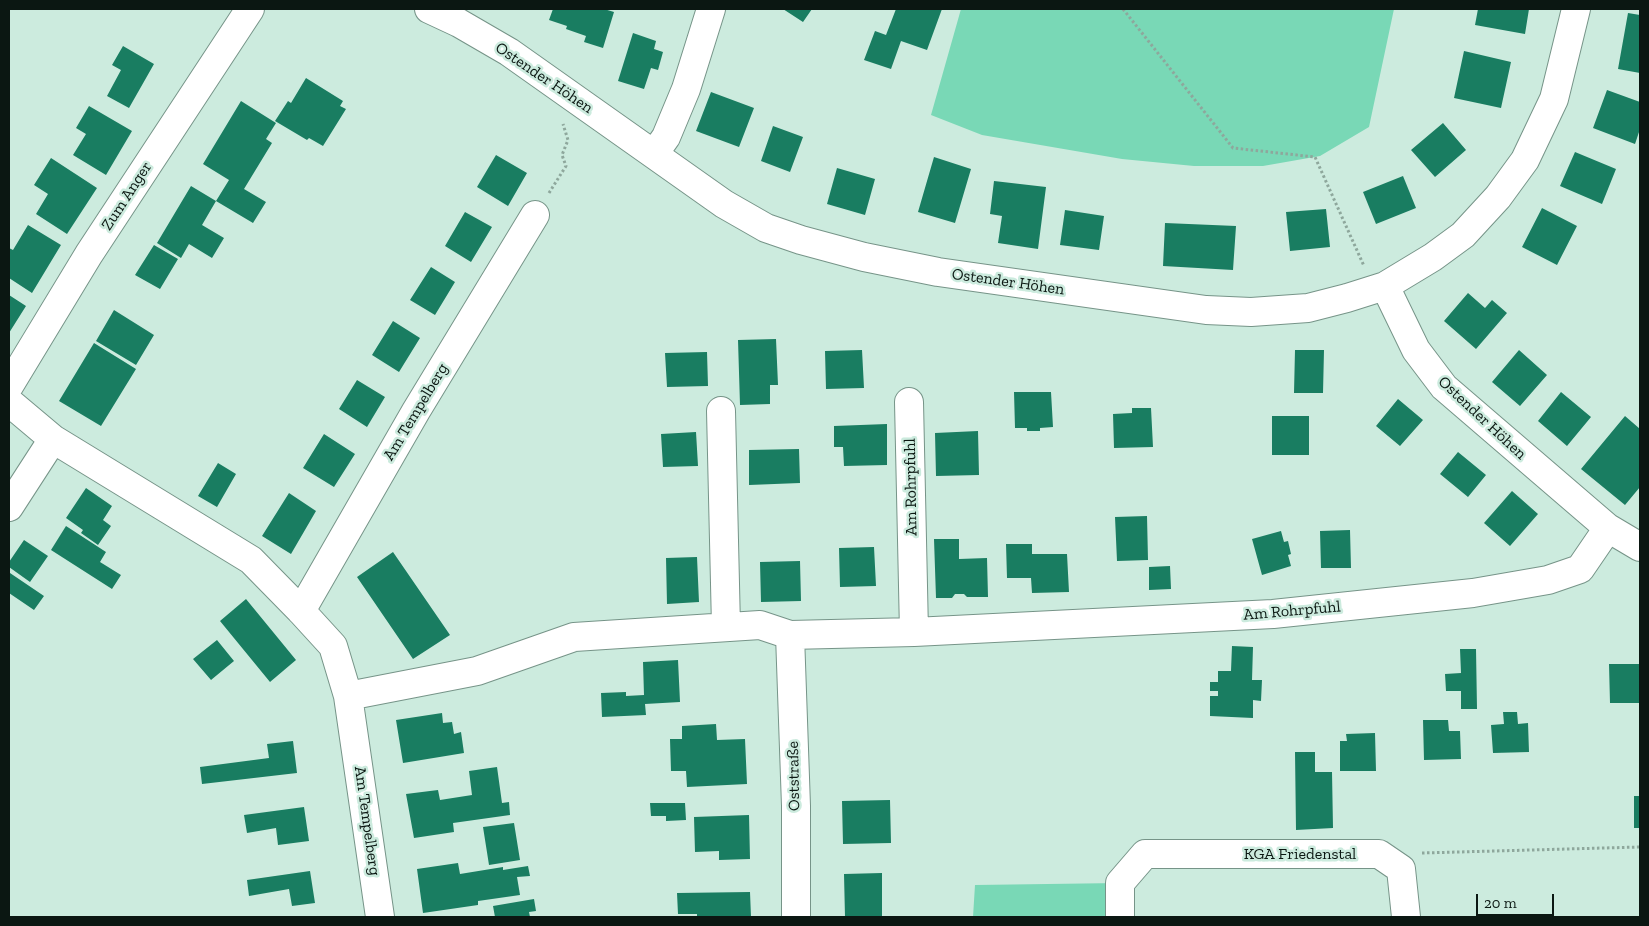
<!DOCTYPE html>
<html>
<head>
<meta charset="utf-8">
<style>
  body { margin:0 }
  #map { position:relative; width:1649px; height:926px; overflow:hidden; background:#ccebde; font-family:"Zilla Slab",serif }
  canvas { display:block }
  .frame { position:absolute; inset:0; border:10px solid #0b1712; pointer-events:none }
  .scale { position:absolute; left:1476px; top:894px; width:78px; height:22px; box-sizing:border-box; border:2px solid #0b1712; border-top:0; padding-left:6px; font-size:15px; line-height:18px; white-space:nowrap; color:#0b1712; -webkit-text-stroke:4px #ccebde; paint-order:stroke }
</style>
</head>
<body>
<div id="map">
<canvas width="1649" height="926"></canvas>
<div class="frame"></div>
<div class="scale">20 m</div>
</div>
<script>
const c = document.querySelector('canvas').getContext('2d');
c.lineJoin = 'round';
function fill(path, color) { c.fillStyle = color; c.fill(path, 'evenodd'); }
const shape = rows => new Path2D(rows.map(r => 'M' + r).join(''));
function stroke(path, color, width, dash) { c.strokeStyle = color; c.lineWidth = width; c.lineCap = dash ? 'butt' : 'round'; c.setLineDash(dash || []); c.stroke(path); }
function drawText(font, color, halo, rows, align = 'center') {
  c.font = font + ' "Zilla Slab",serif'; c.lineWidth = 5; c.setLineDash([]); c.textBaseline = 'middle'; c.strokeStyle = halo; c.fillStyle = color; for (const [text, x, y, turn = 0] of rows) {
    c.save(); c.translate(x, y); c.rotate((+turn || 0) * Math.PI / 180); c.textAlign = isNaN(turn) ? turn : align; if (halo) c.strokeText(text, 0, 0); c.fillText(text, 0, 0); c.restore();
  }
}
fill(shape([
  [961,9,1394,9,1369,127,1320,156,1263,166,1194,166,1122,159,982,135,931,115],
  [1120,883,1120,917,973,917,975,885]
]), '#79d8b6');
fill(shape([
  [553,9,604,9,614,12,603,48,584,42,586,36,566,29,567,26,549,20],
  [783,9,812,9,803,22],
  [896,9,942,9,927,50,901,41,891,69,864,60,875,31,886,35],
  [1478,9,1529,9,1525,34,1475,25],
  [1628,13,1640,15,1640,73,1618,69],
  [633,33,656,41,654,49,663,52,658,70,651,68,644,89,618,81],
  [123,46,154,64,129,108,107,96,121,70,112,65],
  [1464,51,1511,62,1501,108,1454,98],
  [306,78,343,101,340,106,346,109,323,146,309,138,307,140,275,121,288,101,291,103],
  [1607,90,1640,102,1640,129,1635,144,1593,128],
  [711,92,754,108,739,147,696,131],
  [241,101,276,123,266,139,272,143,244,189,266,202,253,223,216,201,229,180,203,164],
  [89,106,132,131,106,175,73,155,86,134,76,128],
  [1443,123,1466,150,1435,177,1411,150],
  [773,126,803,137,790,172,761,161],
  [1575,152,1616,169,1602,204,1560,186],
  [496,155,527,173,508,206,477,187],
  [934,157,971,169,955,223,918,212],
  [51,158,97,188,67,234,36,214,48,194,34,185],
  [837,168,875,179,865,215,827,204],
  [1403,176,1416,208,1376,224,1363,192],
  [994,181,1046,187,1038,249,998,243,1002,216,990,214],
  [191,186,216,201,202,225,224,238,212,258,189,244,181,258,157,243],
  [1542,208,1577,226,1557,265,1522,247],
  [1326,209,1330,247,1290,251,1286,212],
  [1065,210,1104,216,1099,250,1060,245],
  [465,212,492,227,471,262,445,246],
  [1165,223,1236,226,1233,270,1163,266],
  [28,225,61,245,32,293,9,278,9,248,13,250],
  [154,245,178,259,160,289,135,275],
  [431,267,455,282,435,315,410,300],
  [1468,293,1485,308,1492,300,1507,313,1476,349,1444,321],
  [9,295,26,306,9,333],
  [114,310,154,335,136,365,96,341],
  [393,321,420,338,399,372,372,355],
  [776,339,778,385,770,385,770,404,740,405,738,340],
  [94,343,136,369,101,426,59,401],
  [862,350,864,388,826,389,825,351],
  [1295,350,1324,350,1323,393,1294,393],
  [1519,350,1547,375,1520,406,1492,382],
  [707,352,708,386,667,387,665,353],
  [357,380,385,397,367,427,339,409],
  [1014,392,1051,392,1053,427,1040,428,1040,431,1027,431,1027,428,1015,428],
  [1561,392,1591,417,1567,446,1538,421],
  [1398,399,1423,420,1400,446,1376,426],
  [1132,408,1151,408,1153,447,1114,448,1113,414,1132,413],
  [1272,416,1309,416,1309,455,1272,455],
  [1625,416,1640,429,1640,487,1625,505,1581,469],
  [887,424,887,465,844,466,843,447,834,447,834,426],
  [978,431,979,475,936,476,935,433],
  [696,432,698,466,663,467,661,434],
  [324,434,355,454,334,487,303,468],
  [799,449,800,483,749,485,749,450],
  [1458,452,1486,475,1468,497,1440,474],
  [218,463,236,474,217,507,198,496],
  [86,488,112,506,103,520,111,526,98,545,81,533,83,530,66,518],
  [1512,491,1538,514,1510,546,1484,523],
  [289,493,316,511,291,554,262,536],
  [1147,516,1148,560,1117,561,1115,517],
  [66,526,106,552,100,562,121,575,112,589,51,550],
  [1350,530,1351,568,1321,568,1320,531],
  [1281,531,1284,542,1288,541,1291,554,1288,555,1291,566,1262,575,1252,539],
  [934,539,959,539,959,559,987,558,988,597,967,597,964,594,955,594,952,598,936,598],
  [24,540,48,556,30,582,9,567,9,562],
  [1006,544,1032,544,1032,554,1067,554,1069,592,1032,593,1031,578,1007,578],
  [874,547,876,586,840,587,839,548],
  [393,552,450,635,413,659,357,577],
  [697,557,699,602,667,604,666,558],
  [800,561,801,601,761,602,760,562],
  [1170,566,1171,589,1149,590,1149,567],
  [10,573,44,596,34,610,9,593,9,575],
  [246,599,296,660,270,682,220,621],
  [217,640,234,661,211,680,193,659],
  [1232,646,1253,647,1252,680,1262,680,1261,701,1253,700,1253,718,1210,716,1210,696,1218,696,1218,691,1210,691,1210,682,1218,682,1218,671,1231,671],
  [1460,649,1476,649,1477,709,1461,709,1461,691,1446,691,1445,674,1461,673],
  [678,660,680,702,645,704,646,715,602,717,601,693,626,692,626,696,644,695,643,662],
  [1609,664,1640,664,1640,703,1610,703],
  [1503,712,1517,712,1518,724,1528,723,1529,752,1493,753,1491,725,1504,724],
  [442,713,443,723,452,722,454,734,461,732,464,753,403,763,396,720],
  [1423,720,1448,720,1449,731,1460,731,1461,759,1424,760],
  [716,724,717,740,745,739,747,784,687,787,686,771,671,771,670,739,682,739,682,726],
  [1375,733,1376,771,1340,771,1340,741,1347,741,1346,734],
  [293,741,297,773,202,784,200,767,269,758,267,744],
  [1295,752,1315,752,1315,772,1332,772,1333,828,1296,830],
  [497,767,502,803,509,802,510,815,453,823,454,832,414,838,406,794,438,790,440,800,472,795,469,771],
  [1634,796,1640,796,1640,828,1634,828],
  [890,800,891,843,843,844,842,801],
  [650,803,685,803,686,820,666,821,666,816,651,816],
  [304,807,309,841,278,845,276,828,247,833,244,815],
  [749,815,750,859,719,860,719,851,695,852,694,817],
  [514,823,520,860,489,865,483,827],
  [458,863,460,874,503,867,503,870,528,866,530,876,517,877,520,895,478,901,478,905,423,913,417,869],
  [310,871,315,903,292,906,289,889,249,896,247,880],
  [882,873,882,917,845,917,844,874],
  [750,892,751,917,697,917,697,914,678,914,677,893],
  [534,899,536,911,529,912,530,917,495,917,493,906]
]), '#197d61');
const minor = shape([
  [429,9,459,23,509,52,724,204,766,228,801,240,864,257,938,272,1206,310,1251,312,1308,308,1347,298,1385,286,1433,257,1463,235,1498,197,1525,160,1554,99,1576,9],
  [654,154,666,137,686,89,711,9],
  [1385,286,1416,350,1444,387,1608,528,1640,547],
  [9,386,89,254,250,9],
  [9,402,53,439,251,560,301,611,333,646,348,696,380,917],
  [909,402,914,632],
  [721,411,726,627],
  [9,507,53,439],
  [301,611,416,411,535,215],
  [790,635,796,806,796,917],
  [348,696,477,671,574,637,760,625,790,635,914,632,1273,614,1473,593,1548,580,1580,569,1608,528],
  [1120,917,1120,883,1145,854,1379,854,1401,869,1406,917]
]);
stroke(minor, '#769488', 30);
stroke(shape([
  [1123,9,1233,148,1315,157,1364,266],
  [549,193,566,166,562,155,568,140,563,124],
  [1422,853,1640,847]
]), '#8ea79c', 3, [2.5, 2.5]);
stroke(minor, '#fff', 28);
drawText('16px', '#0b1712', '#ccebde', [
  ["Ostender Höhen",544,78,34],
  ["Zum Anger",127,196,-57],
  ["Ostender Höhen",1008,282,8],
  ["Am Tempelberg",416,412,-59],
  ["Ostender Höhen",1482,418,43],
  ["Am Rohrpfuhl",911,487,-91],
  ["Am Rohrpfuhl",1292,611,-5],
  ["Oststraße",794,776,-91],
  ["Am Tempelberg",367,821,82],
  ["KGA Friedenstal",1300,854]
]);
</script>
</body>
</html>
